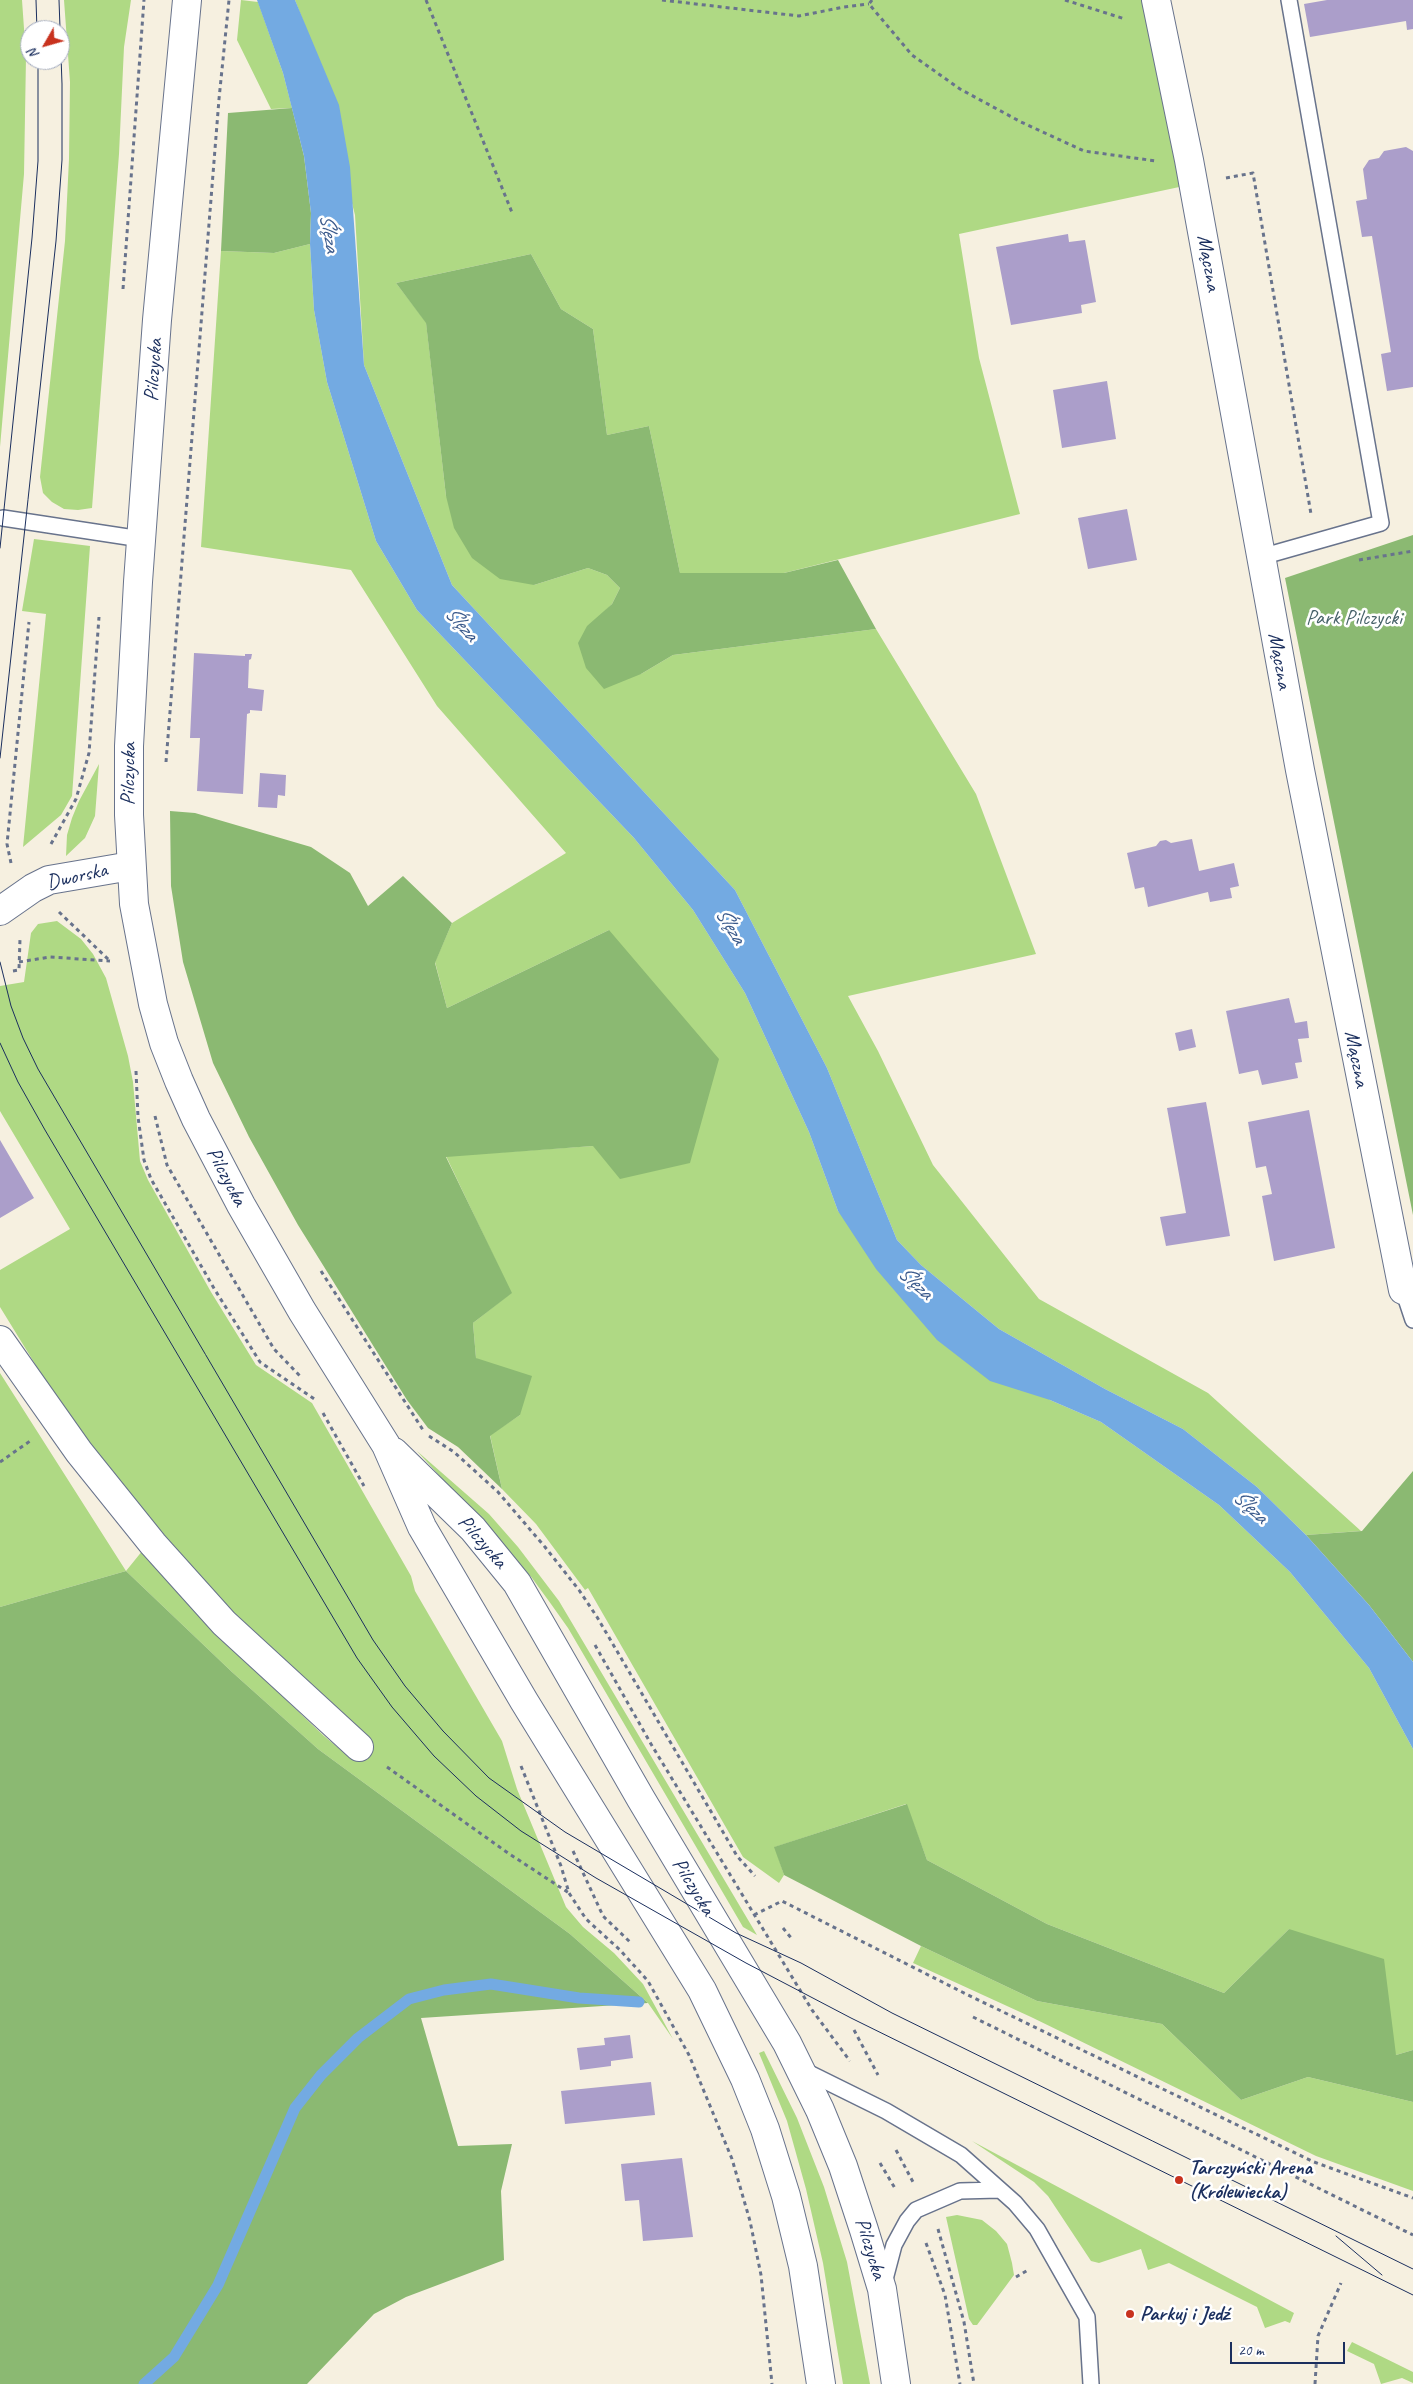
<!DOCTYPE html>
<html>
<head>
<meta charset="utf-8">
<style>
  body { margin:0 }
  #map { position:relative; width:1413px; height:2384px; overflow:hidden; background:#f6f0e0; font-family:Caveat,sans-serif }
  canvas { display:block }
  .north { position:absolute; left:20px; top:20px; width:50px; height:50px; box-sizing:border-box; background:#fff; border:1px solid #a4acbf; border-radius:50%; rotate:232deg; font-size:14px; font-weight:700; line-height:20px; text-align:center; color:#1b2f5e }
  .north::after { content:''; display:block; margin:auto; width:18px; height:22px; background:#c8321e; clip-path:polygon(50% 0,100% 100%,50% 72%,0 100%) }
  .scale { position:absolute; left:1230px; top:2342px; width:115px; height:22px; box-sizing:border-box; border:2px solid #1b2f5e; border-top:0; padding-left:6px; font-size:15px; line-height:18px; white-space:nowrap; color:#1b2f5e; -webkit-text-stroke:4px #fff; paint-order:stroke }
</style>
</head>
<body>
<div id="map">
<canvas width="1413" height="2384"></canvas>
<div class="north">N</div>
<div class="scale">20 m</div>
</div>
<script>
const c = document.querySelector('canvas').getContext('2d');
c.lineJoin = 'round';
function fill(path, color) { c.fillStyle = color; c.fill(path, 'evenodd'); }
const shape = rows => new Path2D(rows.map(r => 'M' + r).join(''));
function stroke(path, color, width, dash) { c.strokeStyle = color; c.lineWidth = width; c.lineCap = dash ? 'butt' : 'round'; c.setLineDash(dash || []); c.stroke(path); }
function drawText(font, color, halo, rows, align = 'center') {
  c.font = font + ' Caveat,sans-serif'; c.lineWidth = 5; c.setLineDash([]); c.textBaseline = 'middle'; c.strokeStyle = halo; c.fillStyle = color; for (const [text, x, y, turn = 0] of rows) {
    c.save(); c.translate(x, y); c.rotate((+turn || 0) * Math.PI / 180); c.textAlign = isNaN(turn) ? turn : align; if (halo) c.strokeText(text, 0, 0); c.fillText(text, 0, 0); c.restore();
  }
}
fill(shape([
  [0,0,22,0,26,57,24,174,0,447],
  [64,0,131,0,124,47,119,154,92,508,78,510,64,509,52,502,43,493,40,477,65,241,69,159,70,82],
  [241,0,258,2,283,73,292,108,271,109,237,40],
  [295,0,1147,0,1184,186,959,234,979,358,1020,514,784,573,680,573,649,426,607,435,593,329,561,309,531,254,396,283,426,322,446,496,534,585,588,568,607,575,620,588,612,604,601,615,641,674,673,655,876,629,976,794,1036,954,848,996,878,1051,933,1165,1039,1299,1208,1393,1361,1531,1306,1535,1257,1487,1183,1429,1105,1389,999,1329,921,1265,897,1240,827,1068,735,890,452,585,364,365,355,215,309,36],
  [310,244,314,310,327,382,376,541,417,610,634,838,693,910,745,993,809,1132,838,1211,1050,1400,1101,1422,1219,1505,1290,1572,1369,1668,1413,1749,1413,2050,1396,2055,1289,1929,1224,1993,1047,1924,927,1860,906,1804,775,1847,784,1875,779,1883,743,1857,588,1588,585,1590,536,1524,502,1489,490,1435,520,1415,476,1358,473,1323,511,1293,446,1156,593,1146,609,930,447,1008,435,962,452,923,566,853,437,706,351,570,201,547,221,251,274,253],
  [34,539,90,546,72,796,61,815,23,847,46,614,22,611],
  [99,764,95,816,85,838,66,856,67,835,72,818,79,801],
  [57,921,81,939,93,954,106,978,128,1056,133,1082,140,1161,148,1180,211,1292,256,1365,312,1403,411,1576,415,1591,502,1741,517,1789,566,1907,583,1927,614,1953,643,1984,673,2039,648,2003,570,1934,318,1749,232,1672,126,1571,0,1607,0,1373,126,1571,143,1550,239,1655,324,1736,348,1756,364,1740,230,1618,67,1416,0,1307,0,1270,70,1229,0,1111,0,986,24,982,31,933,38,924],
  [417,1451,489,1514,518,1547,559,1601,757,1935,743,1927,568,1628,551,1604,532,1578],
  [921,1946,1037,2001,1162,2024,1241,2100,1308,2077,1413,2102,1413,2191,1316,2156,1031,2017,913,1963],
  [764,2051,797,2118,824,2187,847,2262,870,2384,843,2384,823,2263,806,2189,787,2121,759,2053],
  [972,2141,1294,2313,1290,2323,1285,2321,1265,2328,1257,2307,1169,2263,1148,2270,1141,2249,1099,2263,1091,2261,1048,2196,1034,2182],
  [957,2215,982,2220,996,2231,1007,2244,1012,2263,1014,2275,977,2325,973,2325,969,2319,946,2217],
  [1352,2342,1413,2372,1413,2383,1402,2378,1381,2384,1374,2364,1347,2351]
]), '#afd984');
fill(shape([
  [292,108,304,156,311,213,310,244,274,253,221,251,228,113],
  [531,254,561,309,593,329,607,435,649,426,680,573,784,573,838,560,876,629,673,655,641,674,604,689,586,668,578,643,587,626,612,604,620,588,607,575,588,568,534,585,500,579,472,558,454,528,446,496,426,323,396,283],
  [1413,535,1413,1215,1285,578],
  [170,811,195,813,311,847,350,873,368,906,403,876,452,923,435,963,447,1008,609,930,719,1059,690,1163,620,1179,593,1146,446,1157,512,1293,473,1323,476,1358,532,1376,520,1415,490,1436,502,1489,458,1447,428,1428,407,1400,298,1225,249,1137,213,1063,183,962,171,886],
  [1413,1471,1413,1662,1369,1605,1306,1535,1362,1531],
  [126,1571,232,1672,318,1749,570,1934,648,2003,421,2018,458,2146,512,2144,501,2191,504,2260,406,2297,374,2314,307,2384,0,2384,0,1607],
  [907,1804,927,1860,1047,1924,1224,1993,1289,1929,1384,1959,1396,2055,1413,2050,1413,2102,1308,2077,1241,2100,1162,2024,1037,2001,921,1946,784,1875,774,1847]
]), '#8bb972');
fill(shape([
  [257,0,295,0,339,105,350,167,364,365,452,585,735,890,827,1068,897,1240,921,1265,999,1329,1105,1389,1183,1429,1257,1487,1306,1535,1369,1605,1413,1662,1413,1749,1369,1668,1290,1572,1219,1505,1101,1422,1050,1400,990,1381,937,1340,876,1269,838,1211,809,1132,745,993,693,910,634,838,417,610,376,541,327,382,314,310,310,244,311,213,304,156,283,73]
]), '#73aae2');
stroke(shape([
  [144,2384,174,2357,218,2285,295,2108,321,2075,358,2038,409,1999,444,1990,491,1984,579,1998,639,2002]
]), '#73aae2', 11);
fill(shape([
  [1327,0,1413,0,1413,29,1407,30,1406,21,1310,37,1304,4],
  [1406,147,1413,151,1413,387,1387,391,1381,354,1391,352,1372,236,1362,237,1356,201,1367,199,1363,169,1369,160,1379,158,1384,151],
  [1068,234,1069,242,1085,240,1096,302,1081,305,1082,313,1011,325,996,247],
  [1107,381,1116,439,1062,448,1053,390],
  [1127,509,1137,560,1088,569,1078,518],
  [194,653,245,656,245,654,252,654,251,659,249,660,248,688,264,690,262,711,250,710,250,713,247,714,243,794,197,791,200,738,190,738],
  [260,773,286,775,285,796,278,795,277,808,258,807],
  [1192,839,1199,871,1234,863,1239,886,1230,888,1232,898,1210,902,1208,892,1148,907,1144,887,1135,889,1127,853,1156,846,1160,841,1166,840,1171,843],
  [1289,998,1295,1023,1307,1021,1309,1038,1298,1039,1302,1062,1295,1063,1298,1078,1262,1085,1258,1070,1239,1074,1226,1011],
  [1192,1029,1196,1047,1179,1051,1175,1033],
  [1206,1102,1230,1236,1166,1246,1160,1217,1186,1213,1167,1108],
  [1309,1110,1335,1248,1274,1261,1262,1196,1272,1194,1266,1166,1256,1168,1248,1122],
  [0,1140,34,1198,0,1218],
  [630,2035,633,2058,611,2061,611,2066,580,2070,577,2048,605,2045,604,2038],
  [651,2082,655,2115,565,2124,561,2091],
  [682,2158,693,2237,643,2241,639,2200,625,2201,621,2164]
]), '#ab9eca');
const service = shape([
  [3,518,141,539],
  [1261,557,1381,523,1289,0],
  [1403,1290,1413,1320],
  [801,2069,886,2111,961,2155,1015,2203,1037,2229,1087,2317,1091,2384],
  [884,2283,894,2245,907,2221,916,2210,960,2191,999,2190]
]);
const minor = shape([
  [1156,0,1189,160,1300,770,1403,1290],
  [0,911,33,888,49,880,131,866],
  [0,1340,79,1452,153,1544,224,1623,359,1747]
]);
const tertiary = shape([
  [187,0,157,320,138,582,129,746,129,815,134,904,153,1004,164,1043,179,1081,196,1119,241,1205,302,1311,386,1445,422,1527,524,1701,702,1990,745,2079,765,2129,786,2196,803,2266,821,2384],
  [394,1452,473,1529,517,1583,641,1799,787,2043,820,2110,843,2166,864,2230,882,2289,896,2384]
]);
stroke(service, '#68738c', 18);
stroke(minor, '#68738c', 30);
stroke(tertiary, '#68738c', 30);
stroke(shape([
  [426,0,513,215],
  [662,0,799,16,844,7,869,4],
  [872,0,869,4,912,55,960,89,1021,122,1084,151,1156,161],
  [1065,0,1125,19],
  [1226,178,1253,173,1311,514],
  [123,289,144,0],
  [1359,560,1413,551],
  [166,762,219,99,229,0],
  [51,844,76,799,89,753,99,617],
  [11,863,7,844,29,622],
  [59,912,109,960],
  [19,962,50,957,110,961],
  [13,971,19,970,20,939],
  [136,1071,138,1117,144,1160,151,1179,215,1290,260,1362,316,1400],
  [155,1116,167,1165,274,1349,300,1376],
  [321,1271,423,1430],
  [323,1413,364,1486],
  [429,1436,454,1452,498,1492,545,1547,579,1590,597,1617,737,1856,755,1876],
  [0,1462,30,1441],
  [595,1645,651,1744,812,2010,850,2061],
  [521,1766,561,1866,569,1893,586,1919,620,1950,648,1981,689,2055,732,2159,750,2221,761,2275,772,2384],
  [387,1767,508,1853,569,1893],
  [573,1851,603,1916,630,1942],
  [754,1915,782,1901,966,1994,1314,2162,1413,2198],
  [783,1928,792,1939],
  [973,2017,1413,2235],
  [854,2030,878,2075],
  [896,2150,913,2182],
  [880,2163,896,2190],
  [938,2229,964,2322,974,2384],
  [926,2243,945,2295,960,2384],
  [1016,2277,1028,2270],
  [1315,2384,1318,2336,1341,2283]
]), '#68738c', 3, [4, 4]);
stroke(service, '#fff', 15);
stroke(minor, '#fff', 28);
stroke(tertiary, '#fff', 28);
stroke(shape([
  [36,0,37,30],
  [0,548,32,238,38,161,38,60],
  [0,758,56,241,62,160,62,84,59,0],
  [0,962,11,1006,23,1038,38,1069,373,1640,405,1686,443,1731,489,1778,565,1832,736,1933,801,1963,892,2013,1413,2269],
  [0,1043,18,1082,45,1130,357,1658,392,1707,434,1756,476,1796,521,1831,596,1878,746,1963,851,2018,1413,2295],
  [1336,2236,1382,2275]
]), '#1b2f5e', 1);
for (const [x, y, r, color] of [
  [1179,2180,5,"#c8321e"],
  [1130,2314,5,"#c8321e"]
]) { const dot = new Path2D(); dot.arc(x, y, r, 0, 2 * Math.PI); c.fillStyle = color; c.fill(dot); stroke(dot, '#fff', 2); }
drawText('21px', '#1b2f5e', '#fff', [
  ["Mączna",1208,263,80],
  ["Pilczycka",154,370,-86],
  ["Mączna",1279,661,80],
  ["Pilczycka",129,774,-89],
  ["Dworska",77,877,-13],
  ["Mączna",1356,1059,79],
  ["Pilczycka",226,1177,62],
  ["Pilczycka",482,1542,49],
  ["Pilczycka",693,1887,59],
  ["Pilczycka",870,2249,73]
]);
drawText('21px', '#476269', '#fff', [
  ["Park Pilczycki",1354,618]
]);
drawText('bold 21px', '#1b2f5e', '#fff', [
  ["Tarczyński Arena",1189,2168],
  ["(Królewiecka)",1189,2192],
  ["Parkuj i Jedź",1140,2314]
], 'left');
drawText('italic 22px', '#3a5a8c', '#fff', [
  ["Ślęza",329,233,81],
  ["Ślęza",461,624,49],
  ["Ślęza",730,926,59],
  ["Ślęza",915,1283,43],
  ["Ślęza",1250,1507,43]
]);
</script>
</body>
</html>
